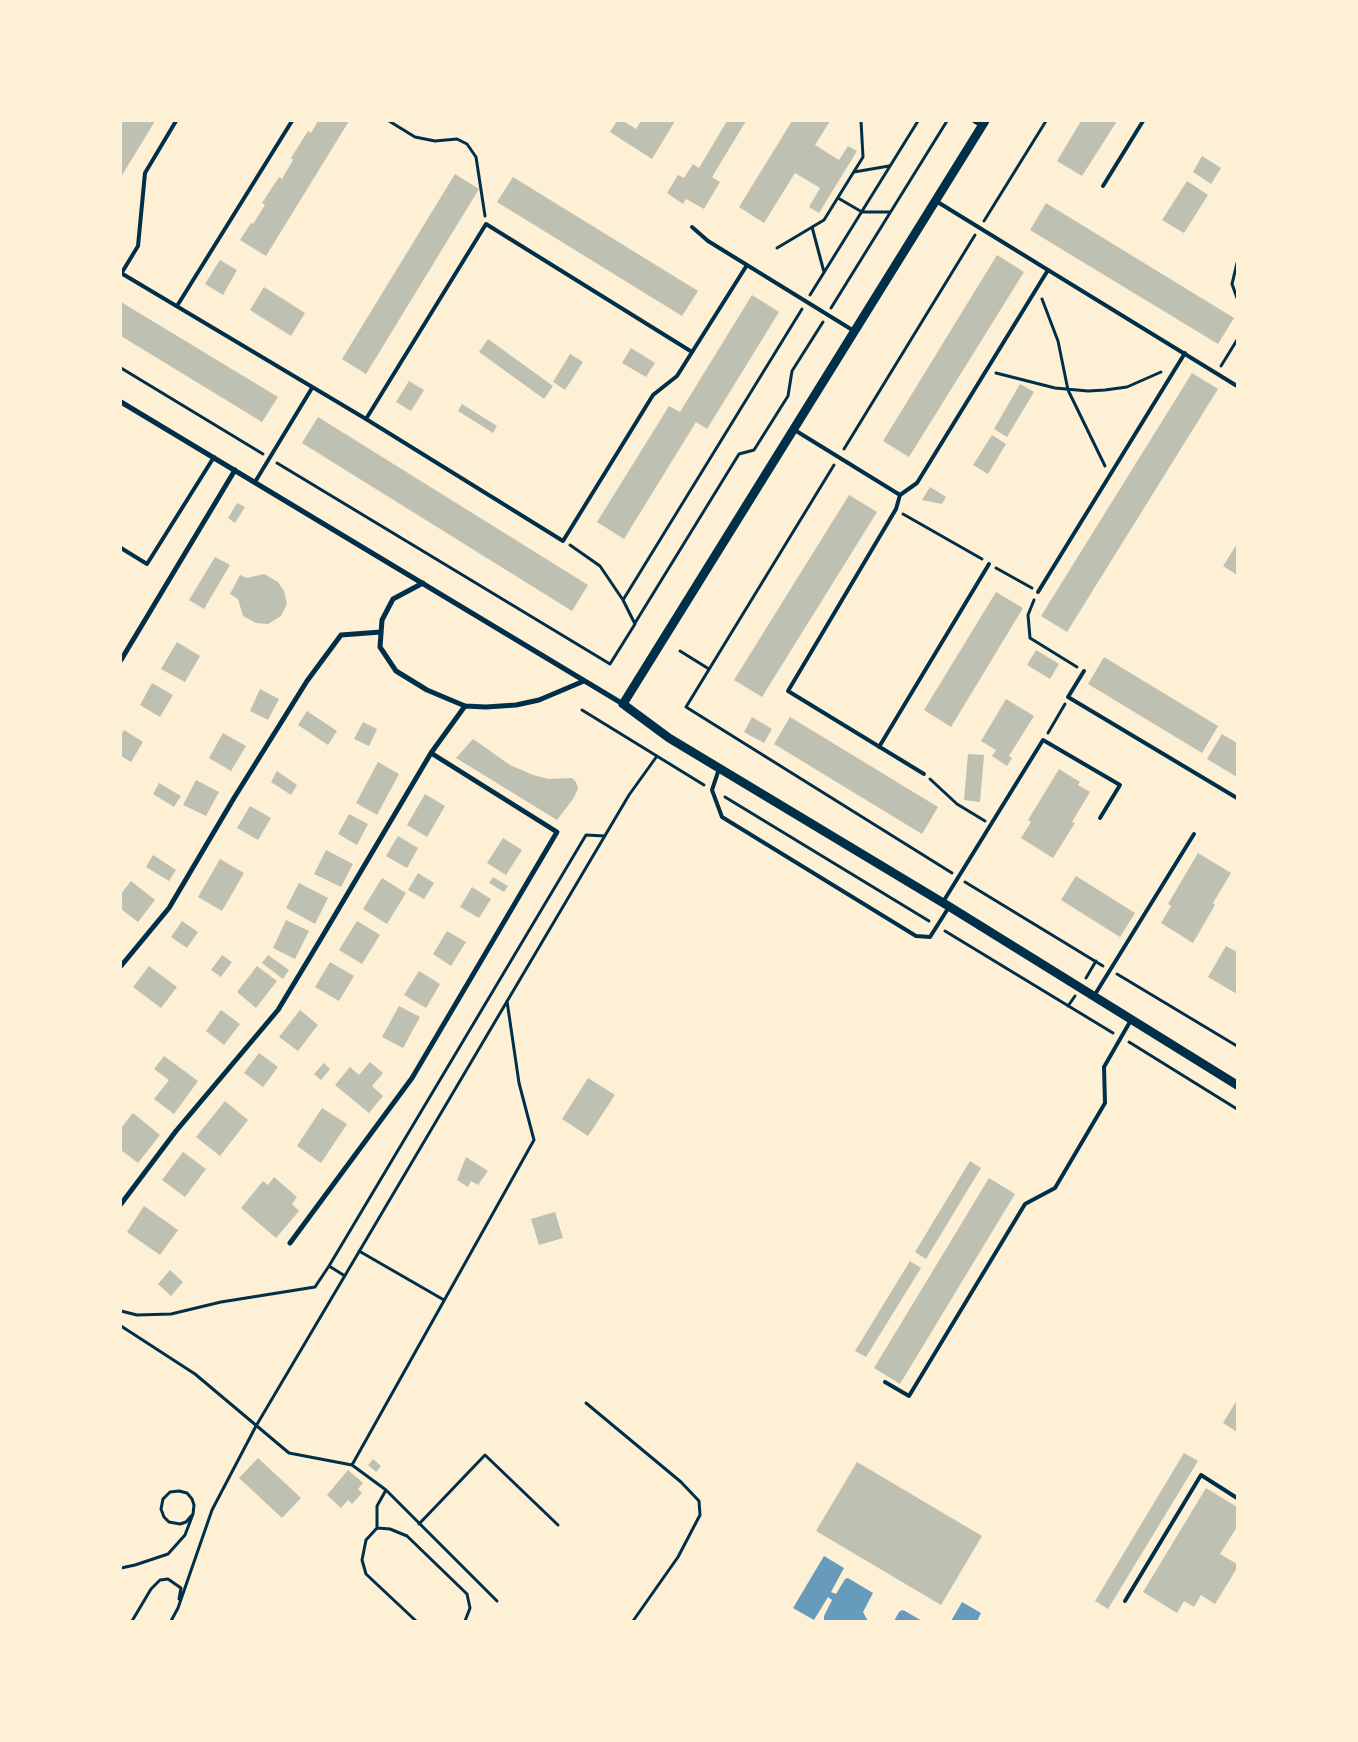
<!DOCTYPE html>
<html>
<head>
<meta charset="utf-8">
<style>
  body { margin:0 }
  #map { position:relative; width:1358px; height:1742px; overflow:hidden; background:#fdf0d5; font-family:Roboto,sans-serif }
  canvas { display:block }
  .frame { position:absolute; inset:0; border:122px solid #fdf0d5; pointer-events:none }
</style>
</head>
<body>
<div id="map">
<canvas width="1358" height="1742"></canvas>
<div class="frame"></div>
</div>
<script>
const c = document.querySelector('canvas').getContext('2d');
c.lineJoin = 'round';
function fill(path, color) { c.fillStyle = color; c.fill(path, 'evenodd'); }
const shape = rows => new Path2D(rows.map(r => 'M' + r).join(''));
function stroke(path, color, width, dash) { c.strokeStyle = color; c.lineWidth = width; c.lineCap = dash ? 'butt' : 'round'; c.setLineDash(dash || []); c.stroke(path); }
fill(shape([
  [824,1556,844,1568,831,1592,836,1594,845,1579,848,1578,873,1593,863,1612,868,1621,824,1621,824,1616,832,1600,828,1597,814,1620,793,1608],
  [962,1602,981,1613,977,1621,951,1621],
  [902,1610,905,1611,922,1621,894,1621,899,1612]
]), '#669bbc');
fill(shape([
  [121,121,155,121,121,177],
  [318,121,349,121,266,256,240,240,251,223,253,224,265,205,262,203,279,177,282,179,293,160,291,158,308,131,311,133],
  [617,121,623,121,636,129,641,121,675,121,652,159,610,132],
  [727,121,746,121,712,177,720,182,704,209,686,199,683,204,667,193,678,175,684,178,693,164,699,168],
  [792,121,830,121,815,145,839,160,848,146,857,151,819,213,809,207,820,188,795,173,764,223,739,207],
  [1081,121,1117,121,1082,176,1057,161],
  [1202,156,1221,168,1211,184,1193,172],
  [455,174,479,189,366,374,342,359],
  [513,177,698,291,682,316,497,202],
  [1187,181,1208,195,1184,233,1162,220],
  [1046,203,1234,318,1218,344,1030,230],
  [997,255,1024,272,909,457,883,441],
  [220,260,237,270,223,295,205,284],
  [264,287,305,313,291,336,250,310],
  [752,295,779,312,707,429,696,422,624,539,597,522,669,406,680,412],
  [121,302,278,397,262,422,121,336],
  [488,339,553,386,544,399,479,352],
  [631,348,655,363,646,377,622,363],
  [570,354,583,362,565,390,553,382],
  [1192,373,1218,389,1067,632,1041,616],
  [409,381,424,390,411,411,396,402],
  [1020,384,1034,392,1007,437,994,429],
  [462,404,497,426,493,433,458,411],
  [318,417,588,585,572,611,302,443],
  [992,435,1006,444,988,474,973,465],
  [930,487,946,497,942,504,922,500],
  [849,495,877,512,762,697,734,680],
  [237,503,245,507,235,523,228,518],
  [1237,544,1237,575,1223,566],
  [215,557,230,565,204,609,189,600],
  [264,574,278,582,284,591,287,604,281,616,268,624,256,623,243,616,238,599,230,594,240,575,247,578],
  [996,592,1023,608,951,727,924,710],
  [177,642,200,656,185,682,161,669],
  [1036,650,1059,664,1050,679,1027,665],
  [1104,657,1218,726,1202,753,1088,684],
  [152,683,173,695,160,717,140,705],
  [260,689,279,699,268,720,250,711],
  [1006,699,1034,716,1009,756,1012,758,1007,766,992,756,996,750,981,741],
  [307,711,337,731,328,745,298,725],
  [752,717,772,729,764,743,744,732],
  [790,717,938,807,922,834,774,744],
  [363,722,377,729,369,746,354,739],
  [124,730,143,742,131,762,121,756,121,735],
  [223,733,246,746,231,771,209,758],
  [1222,734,1237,743,1237,777,1207,759],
  [473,739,510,765,533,775,549,779,572,778,576,782,578,789,573,799,557,820,456,758],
  [968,754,984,755,980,802,964,800],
  [378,762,399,774,377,815,356,803],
  [1059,769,1080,782,1078,785,1090,792,1072,822,1075,823,1053,858,1021,838,1031,822,1028,820],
  [277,771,297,785,291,795,271,782],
  [196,780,219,792,206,816,183,805],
  [159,783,181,796,174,807,153,794],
  [425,794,445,806,427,837,407,825],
  [250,806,271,818,258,840,237,828],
  [349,814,368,824,357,845,338,834],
  [398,836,418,848,407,868,386,856],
  [503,838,522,850,506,875,487,863],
  [326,850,353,864,341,887,314,874],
  [1198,853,1231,873,1213,903,1215,905,1193,943,1161,923,1171,906,1168,904],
  [153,855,176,870,169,881,146,867],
  [220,859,244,873,222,911,198,897],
  [418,873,434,883,424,899,408,890],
  [1076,876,1135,913,1120,937,1061,900],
  [493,877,508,886,504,892,489,883],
  [382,878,406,893,387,924,363,909],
  [131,881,155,900,138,922,121,909,121,894],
  [299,883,328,898,315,924,286,908],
  [472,887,491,899,479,918,460,907],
  [286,920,309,931,295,959,273,948],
  [182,921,198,932,187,948,171,937],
  [357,921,380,935,362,964,339,950],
  [447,931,466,942,451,966,433,954],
  [1226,946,1237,952,1237,994,1208,977],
  [222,955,232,962,221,977,211,970],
  [268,955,289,970,283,979,262,963],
  [330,962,354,976,339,1001,315,987],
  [149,966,177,987,161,1008,133,987],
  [257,966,277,981,256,1008,237,992],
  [419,971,440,984,426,1008,404,995],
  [399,1006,420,1017,403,1048,382,1037],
  [221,1010,240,1024,224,1045,206,1031],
  [300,1010,318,1025,298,1051,279,1037],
  [259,1053,278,1067,263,1087,244,1073],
  [164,1056,198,1081,174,1114,154,1099,169,1080,154,1069],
  [370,1062,383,1073,372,1086,383,1096,369,1113,335,1085,350,1067,359,1075],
  [324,1063,330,1069,321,1080,314,1074],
  [588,1078,615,1095,588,1136,562,1119],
  [225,1101,248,1120,220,1156,196,1137],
  [322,1108,347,1124,321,1163,297,1146],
  [133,1113,160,1135,138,1163,121,1150,121,1128],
  [183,1152,206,1169,185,1197,162,1180],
  [466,1157,488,1171,478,1185,471,1181,468,1187,457,1180],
  [970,1161,981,1168,926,1259,915,1252],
  [274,1177,297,1197,292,1204,299,1211,276,1238,241,1208,263,1181,268,1185],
  [989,1178,1015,1194,900,1384,874,1368],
  [144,1206,178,1230,160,1255,127,1232],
  [555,1212,563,1238,539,1245,531,1219],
  [910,1261,921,1268,866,1357,855,1351],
  [170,1270,183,1282,171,1296,158,1284],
  [1237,1400,1237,1432,1223,1423],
  [1184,1453,1198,1461,1108,1609,1095,1601],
  [258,1458,301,1498,282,1518,239,1478],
  [373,1459,381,1466,376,1472,368,1465],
  [857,1462,982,1536,941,1605,816,1531],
  [348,1470,363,1483,358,1489,362,1493,352,1504,348,1500,341,1508,327,1495],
  [1206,1488,1237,1507,1237,1527,1220,1554,1237,1564,1237,1568,1215,1604,1201,1595,1194,1607,1184,1601,1177,1613,1143,1592]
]), '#bec0b2');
stroke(shape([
  [389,121,415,137,435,141,457,139,467,144,476,157,485,216],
  [854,172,889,166],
  [838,198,862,212,890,212],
  [984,221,1046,121],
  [812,227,824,272],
  [777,248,824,220,863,157,861,121],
  [1237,263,1232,284,1237,298],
  [810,295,918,121],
  [1042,299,1058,341,1068,390,1105,466],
  [831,308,947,121],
  [1221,366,1237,340],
  [121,368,263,454],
  [996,373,1055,388,1088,391,1105,390,1127,387,1161,372],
  [844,449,975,235],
  [277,463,610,664,635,624,623,600,802,309],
  [834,465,686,707,952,873],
  [903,514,982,559],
  [570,545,600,566,623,600],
  [996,568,1032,588],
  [1034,600,1028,615,1030,638,1077,667],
  [635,623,739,454,754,450,788,396,792,371,823,322],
  [680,651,709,669],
  [582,710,704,785],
  [1048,733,1065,704],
  [930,779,957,804,985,821],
  [725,797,929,921],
  [965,882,1103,966],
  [945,931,1113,1033],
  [1117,974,1237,1046],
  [1086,978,1096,961],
  [1068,1006,1075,996],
  [1129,1042,1237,1109],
  [359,1251,444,1300],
  [345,1276,329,1266,586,835,605,836],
  [121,1311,137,1315,171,1314,221,1302,315,1287,329,1266],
  [121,1326,195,1374,289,1453,352,1465,534,1140,519,1083,507,1001],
  [586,1403,681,1482,699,1501,700,1515,678,1557,633,1621],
  [352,1465,386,1490,497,1601],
  [419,1524,485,1455,558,1525],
  [377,1528,377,1506,386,1490],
  [121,1568,135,1565,168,1554,185,1535,193,1514,194,1505,192,1499,187,1493,179,1491,170,1492,163,1499,161,1509,164,1517,169,1522,180,1524,186,1522,193,1514],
  [132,1621,151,1589,160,1580,168,1579,181,1588,179,1599],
  [171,1621,178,1608,212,1510,256,1426,629,795,657,756],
  [416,1621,366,1574,362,1560,366,1540,377,1528,390,1529,407,1536,467,1594,470,1608,465,1621]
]), '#003049', 3);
stroke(shape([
  [974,121,982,126],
  [1103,186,1143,121],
  [936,201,1048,270],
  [692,227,708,241,854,331],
  [121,273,366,419],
  [121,274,138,246,145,173,176,121],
  [177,306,292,121],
  [692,352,486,224,366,419,563,541,653,395,677,376,747,265],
  [793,429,900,495],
  [255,482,312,388],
  [121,548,147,564,214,457],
  [1038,592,1185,353],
  [1084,671,1068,697,1237,798],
  [879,747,989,564],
  [719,769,712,790,722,817,916,936,930,937,949,907],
  [924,774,788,691,896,509,900,495,917,483,1048,270,1237,386],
  [943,902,1043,740,1120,785,1100,818],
  [1094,996,1194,834],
  [885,1382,909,1396,1025,1204,1055,1188,1105,1103,1104,1067,1131,1020],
  [1125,1601,1201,1475,1237,1498]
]), '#003049', 4);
stroke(shape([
  [121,402,623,704],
  [423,583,393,599,382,620,380,647,396,671,427,690,465,706,486,707,516,705,539,700,584,681],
  [121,660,235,470],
  [121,966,169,908,234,798,307,681,341,635,381,632],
  [121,1204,176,1131,278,1010,319,942,431,753],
  [290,1243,412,1078,557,832,431,753,465,706]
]), '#003049', 5);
stroke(shape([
  [985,121,623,704,669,738,950,907,1237,1085]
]), '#003049', 9);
</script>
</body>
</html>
